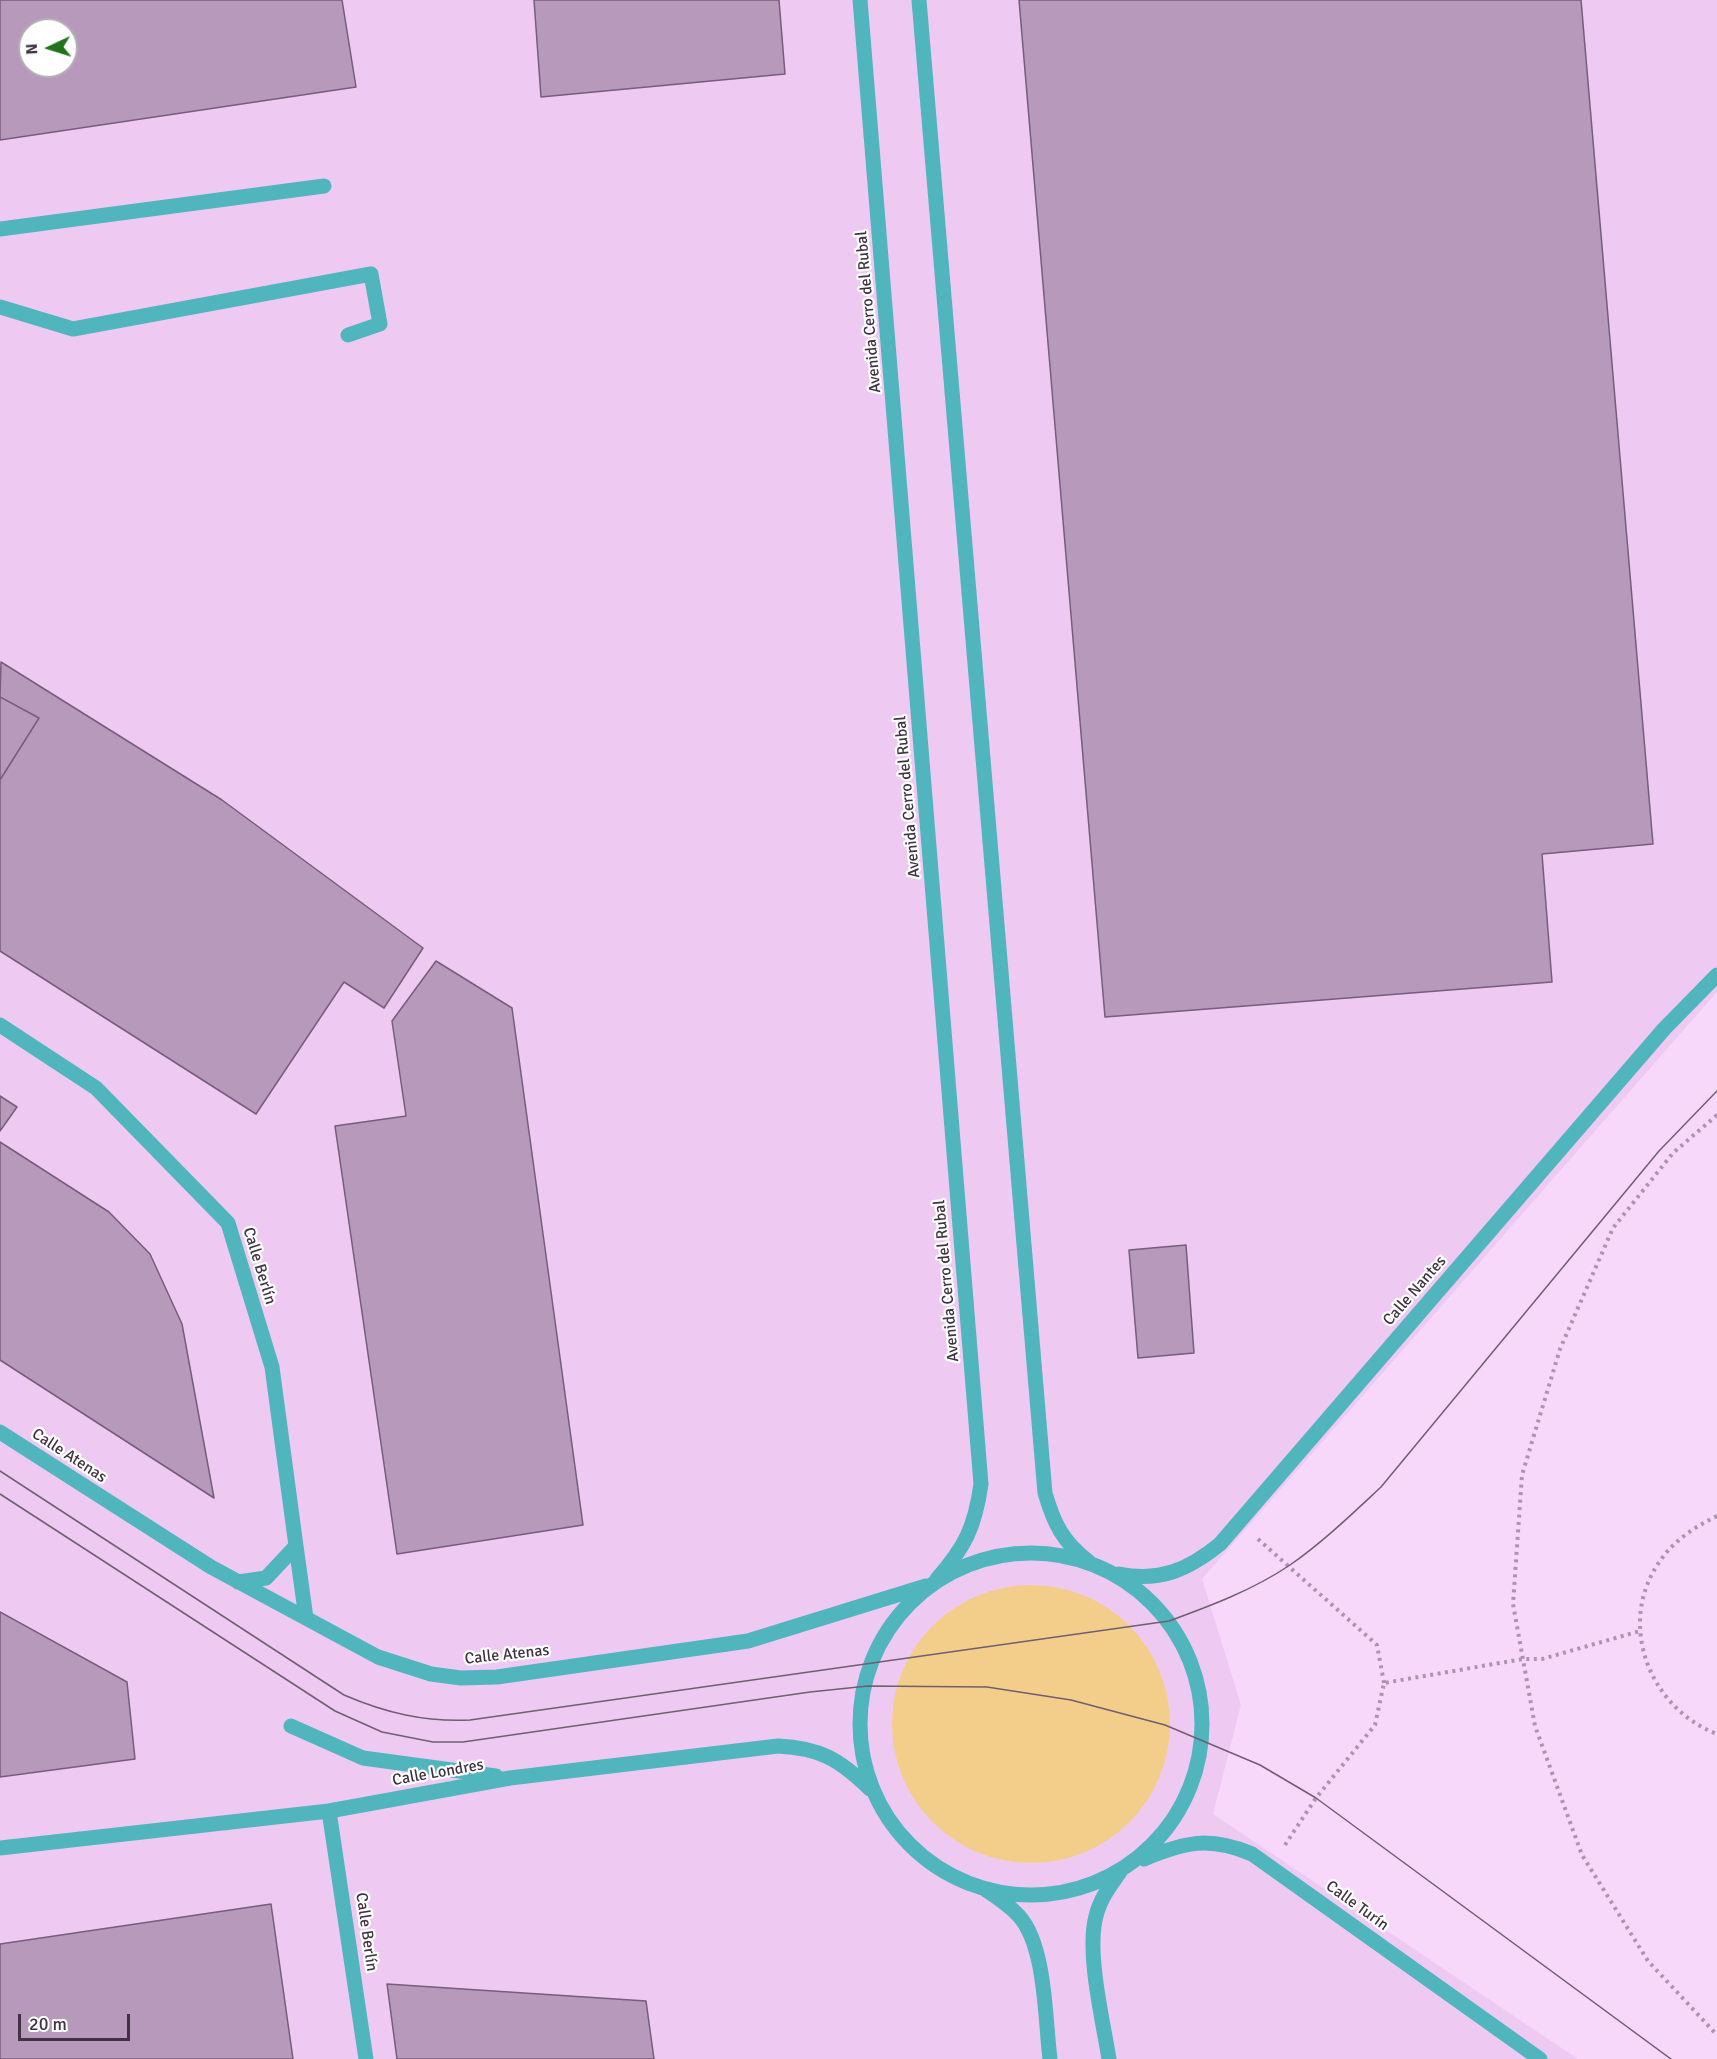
<!DOCTYPE html>
<html>
<head>
<meta charset="utf-8">
<style>
  body { margin:0 }
  #map { position:relative; width:1717px; height:2059px; overflow:hidden; background:#f7d8fb; font-family:Signika,sans-serif }
  canvas { display:block }
  .north { position:absolute; left:18px; top:18px; width:60px; height:60px; box-sizing:border-box; background:#fff; border:2px solid #b3adb3; border-radius:50%; rotate:266deg; font-size:16px; font-weight:700; line-height:24px; text-align:center; color:#403341 }
  .north::after { content:''; display:block; margin:auto; width:21px; height:27px; background:#20731c; clip-path:polygon(50% 0,100% 100%,50% 72%,0 100%) }
  .scale { position:absolute; left:18px; top:2014px; width:112px; height:27px; box-sizing:border-box; border:3px solid #403341; border-top:0; padding-left:8px; font-size:18px; line-height:21px; white-space:nowrap; color:#403341; -webkit-text-stroke:4px #fff; paint-order:stroke }
</style>
</head>
<body>
<div id="map">
<canvas width="1717" height="2059"></canvas>
<div class="north">N</div>
<div class="scale">20 m</div>
</div>
<script>
const c = document.querySelector('canvas').getContext('2d');
c.lineJoin = 'round';
function fill(path, color) { c.fillStyle = color; c.fill(path, 'evenodd'); }
function stroke(path, color, width, dash) { c.strokeStyle = color; c.lineWidth = width; c.lineCap = dash ? 'butt' : 'round'; c.setLineDash(dash || []); c.stroke(path); }
function label(font, color, halo, rows, align = 'center') {
  c.font = font + ' Signika,sans-serif'; c.lineWidth = 4.5; c.setLineDash([]); c.textBaseline = 'middle'; c.strokeStyle = halo; c.fillStyle = color; for (const [text, x, y, turn = 0] of rows) {
    c.save(); c.translate(x, y); c.rotate((+turn || 0) * Math.PI / 180); c.textAlign = isNaN(turn) ? turn : align; if (halo) c.strokeText(text, 0, 0); c.fillText(text, 0, 0); c.restore();
  }
}
const built = new Path2D(`
  M0 0H1717V992L1202 1579 1241 1705 1213 1814 1578 2059H0ZM30 30H66V66H30Z`);
const green = new Path2D(`
  M892 1724a139 139 0 1 1 278 0a139 139 0 1 1-278 0Z`);
const building = new Path2D(`
  M0 0H342L356 87 0 140ZM30 30H66V66H30Z
  M534 0H779L785 74 541 97Z
  M1019 0H1581L1653 844 1542 854 1552 982 1105 1017Z
  M1 662 222 800 423 948 384 1008 344 982 256 1114 0 951V780L39 718 0 697Z
  M0 697 39 718 0 780Z
  M436 961 512 1008 583 1525 397 1554 335 1126 406 1116 392 1021Z
  M0 1096 17 1107 0 1131Z
  M0 1142 109 1212 150 1254 182 1324 214 1498 0 1360Z
  M1186 1245 1194 1353 1138 1358 1129 1250Z
  M0 1612 127 1682 135 1759 0 1777Z
  M271 1904 293 2059H0V1944Z
  M387 1984 646 2001 654 2059H397Z`);
const path = new Path2D(`
  M1717 1115 1673 1153 1613 1228 1560 1349 1522 1475 1513 1604 1535 1726 1582 1855 1648 1961 1717 2035
  M1717 1516C1695 1527 1674 1540 1660 1561 1616 1623 1649 1708 1717 1734
  M1258 1539 1377 1645 1384 1683
  M1285 1845 1316 1798 1375 1725 1384 1683 1523 1659H1542L1640 1631`);
const minor = new Path2D(`
  M860 0 981 1484C975 1527 965 1547 937 1579
  M919 0 1045 1493C1054 1524 1063 1542 1089 1562
  M0 229 324 186
  M0 307 73 329 371 274 380 324 348 335
  M0 1025 96 1088 228 1223 272 1367 296 1546
  M0 1432 211 1567 378 1657 431 1674 461 1678 497 1677 748 1641 926 1586
  M860 1724a171 171 0 1 1 342 0a171 171 0 1 1-342 0Z
  M1119 1574C1160 1582 1188 1570 1220 1544L1664 1029 1717 975
  M238 1582 266 1578 296 1546 306 1618
  M291 1726 363 1758 496 1776
  M329 1811 366 2059
  M0 1848 329 1811 510 1778 778 1746C820 1748 839 1759 870 1789
  M1144 1859C1185 1842 1209 1836 1252 1854L1540 2059
  M986 1890C998 1898 1009 1905 1019 1916 1046 1946 1045 2020 1050 2059
  M1109 2059C1103 2021 1086 1952 1096 1916 1100 1899 1110 1886 1120 1872`);
const tram = new Path2D(`
  M0 1471 344 1695C386 1713 424 1722 470 1720L1169 1621C1210 1606 1253 1590 1290 1565 1323 1542 1352 1514 1381 1487L1659 1151 1717 1091
  M0 1494 335 1711 382 1732 433 1742H463L810 1692 868 1686 987 1687 1071 1700 1165 1725 1260 1765 1316 1798 1671 2059`);
const streetNames = [
  ["Avenida Cerro del Rubal",869,312,-95],
  ["Avenida Cerro del Rubal",908,797,-95],
  ["Calle Berlín",259,1266,73],
  ["Avenida Cerro del Rubal",947,1281,-95],
  ["Calle Nantes",1415,1291,-49],
  ["Calle Atenas",69,1456,33],
  ["Calle Atenas",507,1655,-6],
  ["Calle Londres",438,1773,-10],
  ["Calle Turín",1357,1906,36],
  ["Calle Berlín",366,1932,82]
];
fill(built, '#eecaf3');
fill(green, '#f2ce8a');
fill(building, '#b79abb');
stroke(building, '#775c7b', 1.5);
stroke(path, '#ac94ae', 4, [3, 4.5]);
stroke(minor, '#51b5bd', 15);
stroke(tram, '#705e72', 1.5);
label('16px', '#403341', '#fff', streetNames);
</script>
</body>
</html>
